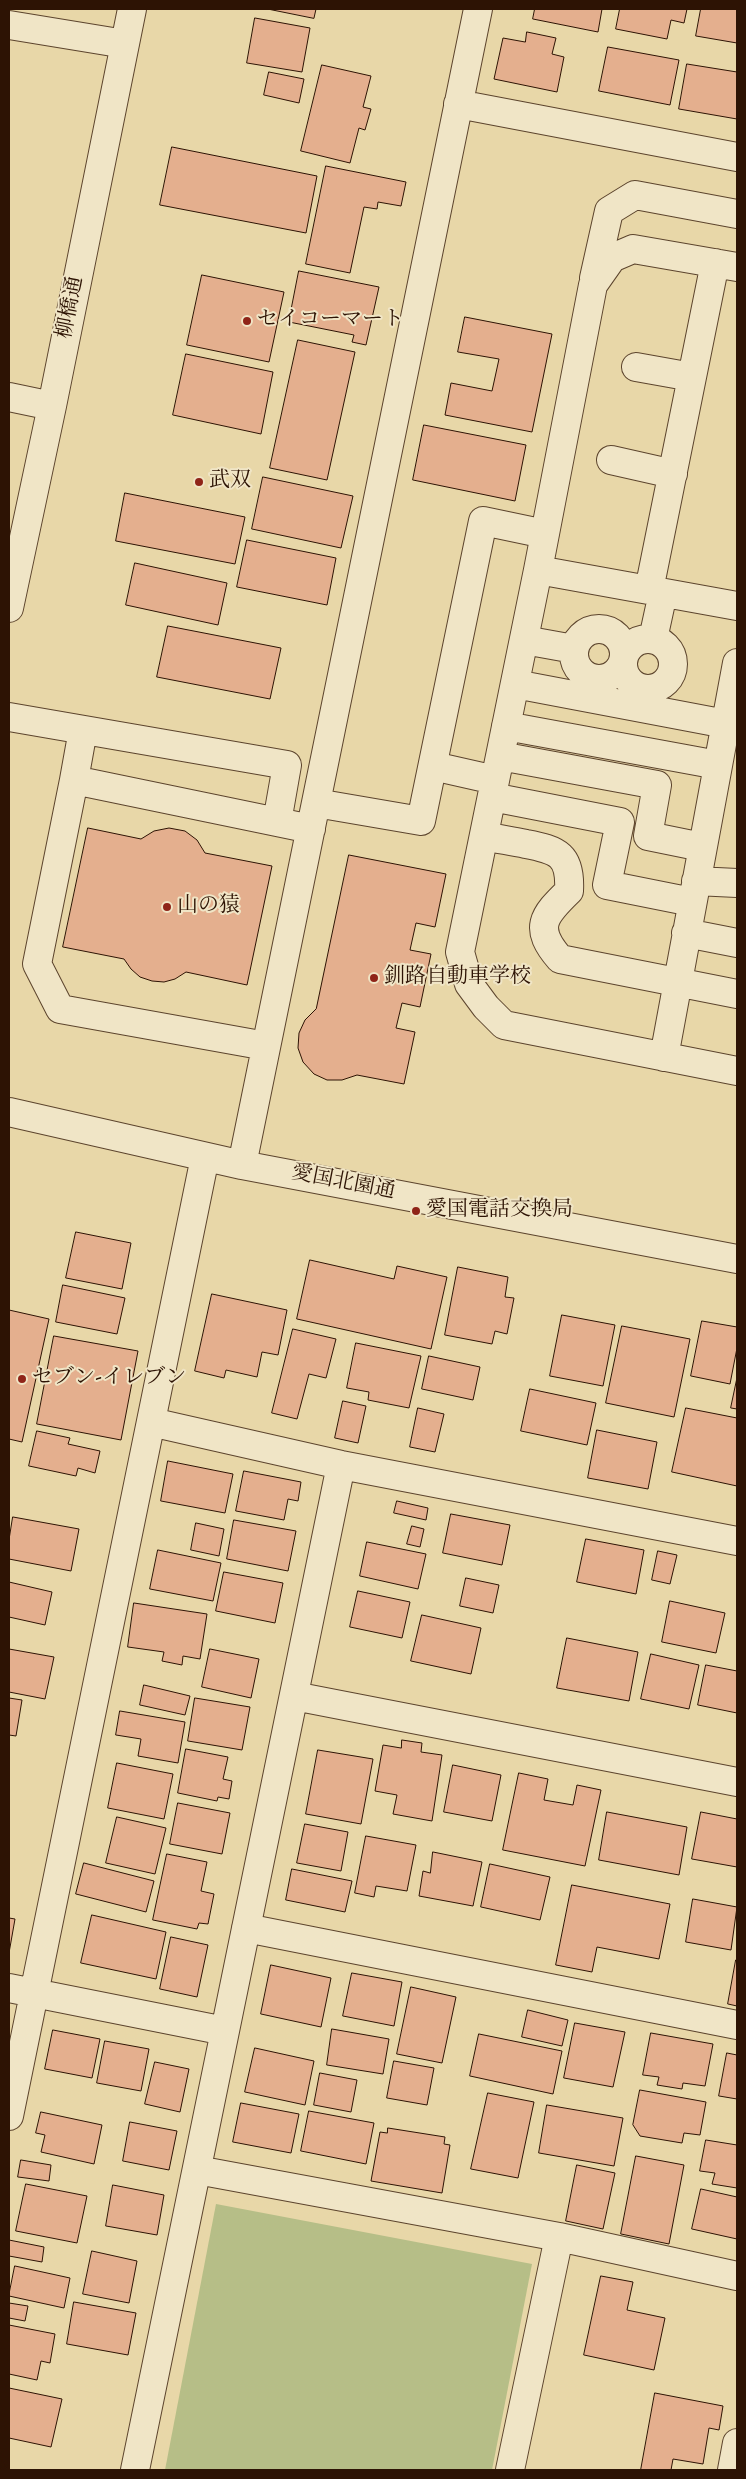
<!DOCTYPE html>
<html>
<head>
<meta charset="utf-8">
<style>
  body { margin:0 }
  #map { position:relative; width:746px; height:2479px; overflow:hidden; background:#e8d7a8; font-family:"Sorts Mill Goudy",serif }
  canvas { display:block }
  .frame { position:absolute; inset:0; border:10px solid #2d1304; pointer-events:none }
</style>
</head>
<body>
<div id="map">
<canvas width="746" height="2479"></canvas>
<div class="frame"></div>
</div>
<script>
const c = document.querySelector('canvas').getContext('2d');
c.lineJoin = 'round';
function fill(path, color) { c.fillStyle = color; c.fill(path, 'evenodd'); }
function stroke(path, color, width, dash) { c.strokeStyle = color; c.lineWidth = width; c.lineCap = dash ? 'butt' : 'round'; c.setLineDash(dash || []); c.stroke(path); }
function label(font, color, halo, rows, align = 'center') {
  c.font = font + ' "Sorts Mill Goudy","Noto Serif JP",serif'; c.lineWidth = 4; c.setLineDash([]); c.textBaseline = 'middle'; c.strokeStyle = halo; c.fillStyle = color; for (const [text, x, y, turn = 0] of rows) {
    c.save(); c.translate(x, y); c.rotate((+turn || 0) * Math.PI / 180); c.textAlign = isNaN(turn) ? turn : align; if (halo) c.strokeText(text, 0, 0); c.fillText(text, 0, 0); c.restore();
  }
}
const green = new Path2D(`
  M216 2204 532 2264 492 2470H165Z`);
const building = new Path2D(`
  M268 9H316L314 18Z
  M535 9H602L598 32 533 19Z
  M620 9H687L684 23 671 20 667 39 616 29Z
  M701 9H737V43L696 36Z
  M255 18 310 28 302 72 247 63Z
  M527 32 556 38 552 54 564 57 557 92 494 79 503 38 525 42Z
  M608 47 679 60 670 105 599 91Z
  M687 64 737 72V119L679 109Z
  M322 65 371 76 363 107 371 109 365 130 359 128 350 163 301 151Z
  M269 72 304 79 299 103 264 95Z
  M172 147 317 176 306 233 160 205Z
  M326 166 406 182 401 206 378 202 377 209 364 207 350 273 306 264Z
  M299 271 379 287 366 345 352 342 354 335 289 322Z
  M202 275 284 292 269 362 187 345Z
  M465 317 552 334 532 432 445 415 451 383 492 391 499 359 458 352Z
  M298 340 355 352 327 480 270 468Z
  M186 354 273 372 261 434 173 415Z
  M424 425 526 445 515 501 413 480Z
  M263 477 353 496 341 548 252 529Z
  M125 493 245 517 235 564 116 541Z
  M247 540 336 558 327 605 237 587Z
  M135 563 227 583 218 625 126 605Z
  M168 626 281 648 270 699 157 677Z
  M88 828 141 839 154 831 169 828 185 831 197 840 205 853 272 866 247 985 186 972 175 979 164 982 152 981 140 977 131 969 124 959 63 947Z
  M349 855 446 874 435 927 416 923 410 950 431 954 420 1007 402 1003 396 1028 415 1032 404 1084 357 1075 342 1080H327L314 1074 303 1062 298 1048 299 1033 305 1020 316 1009Z
  M76 1232 131 1243 122 1289 66 1278Z
  M310 1260 394 1279 397 1266 447 1277 431 1349 297 1319Z
  M458 1267 508 1277 505 1297 514 1298 507 1334 495 1331 492 1344 445 1335Z
  M63 1285 125 1298 117 1334 56 1322Z
  M212 1294 287 1310 278 1355 262 1352 257 1377 226 1370 224 1378 195 1371Z
  M9 1310 49 1319 22 1442 9 1439Z
  M562 1315 615 1325 603 1386 550 1376Z
  M702 1321 737 1327V1348L730 1384 691 1376Z
  M622 1326 690 1339 674 1417 606 1403Z
  M293 1329 336 1339 326 1378 309 1374 297 1419 272 1413Z
  M54 1336 138 1351 121 1440 37 1424Z
  M356 1343 421 1356 409 1408 368 1400 369 1392 347 1388Z
  M429 1356 480 1367 473 1400 422 1389Z
  M737 1378V1409L731 1408Z
  M530 1389 596 1403 587 1445 521 1431Z
  M343 1401 366 1406 358 1443 335 1438Z
  M418 1408 444 1414 435 1452 410 1447Z
  M686 1408 737 1418V1486L672 1472Z
  M597 1430 657 1442 648 1489 588 1478Z
  M37 1431 70 1438 68 1444 100 1451 95 1473 78 1468 76 1476 29 1466Z
  M168 1461 233 1474 225 1513 161 1501Z
  M244 1471 301 1482 298 1501 288 1499 284 1520 236 1511Z
  M397 1501 428 1508 426 1520 394 1513Z
  M451 1514 510 1525 502 1565 443 1553Z
  M13 1517 79 1529 71 1571 9 1559V1540Z
  M234 1520 296 1531 288 1571 227 1559Z
  M196 1523 224 1529 219 1556 191 1550Z
  M412 1526 424 1529 420 1547 407 1544Z
  M586 1539 644 1550 636 1594 577 1582Z
  M367 1542 426 1554 418 1589 360 1576Z
  M158 1550 221 1563 213 1601 150 1589Z
  M658 1551 677 1555 670 1584 652 1580Z
  M224 1572 283 1583 275 1623 216 1611Z
  M466 1578 499 1585 493 1613 460 1606Z
  M9 1582 52 1592 45 1625 9 1617Z
  M358 1591 410 1602 402 1638 350 1627Z
  M670 1601 725 1613 716 1653 662 1642Z
  M134 1603 207 1614 200 1659 183 1656 182 1665 162 1661 164 1652 128 1647Z
  M422 1615 481 1628 471 1674 411 1661Z
  M567 1638 638 1652 629 1701 557 1688Z
  M9 1649 54 1657 45 1699 9 1692Z
  M210 1649 259 1659 251 1698 202 1687Z
  M651 1654 699 1665 689 1709 641 1699Z
  M706 1665 737 1671V1713L698 1705Z
  M144 1685 190 1696 185 1715 140 1705Z
  M9 1698 22 1700 16 1736 9 1735Z
  M195 1698 250 1707 242 1750 188 1741Z
  M120 1711 185 1722 178 1763 138 1756 141 1739 116 1735Z
  M402 1740 422 1743 421 1752 442 1755 432 1821 393 1814 397 1795 375 1791 383 1745 401 1748Z
  M186 1749 228 1757 223 1779 232 1781 229 1799 218 1797 217 1801 178 1793Z
  M318 1750 373 1759 361 1824 306 1814Z
  M117 1763 173 1774 164 1819 108 1808Z
  M453 1765 501 1775 492 1821 444 1812Z
  M519 1773 548 1779 544 1800 573 1805 577 1785 601 1790 585 1866 503 1850Z
  M178 1803 230 1813 222 1854 170 1844Z
  M607 1812 687 1827 679 1875 599 1860Z
  M701 1812 737 1819V1867L692 1859Z
  M117 1817 166 1828 155 1874 106 1863Z
  M305 1824 348 1832 341 1871 297 1863Z
  M366 1836 416 1845 407 1891 376 1886 374 1897 355 1893Z
  M433 1852 482 1862 473 1906 419 1896 423 1871 430 1873Z
  M167 1854 207 1862 201 1891 214 1894 208 1924 199 1923 197 1929 153 1920Z
  M84 1863 154 1881 146 1912 76 1894Z
  M490 1864 550 1877 540 1920 481 1907Z
  M292 1869 352 1881 345 1912 286 1900Z
  M572 1885 670 1904 659 1959 597 1947 592 1972 556 1965Z
  M693 1899 737 1907 731 1950 686 1942Z
  M92 1915 166 1932 156 1979 81 1963Z
  M9 1918 15 1919 9 1953Z
  M171 1937 208 1945 197 1997 160 1989Z
  M736 1960H737V2006L728 2004Z
  M271 1965 331 1978 321 2027 261 2014Z
  M352 1973 402 1982 394 2026 343 2016Z
  M411 1987 456 1997 442 2063 397 2054Z
  M528 2010 568 2020 562 2046 522 2037Z
  M575 2023 625 2032 613 2087 564 2078Z
  M332 2029 389 2039 383 2074 327 2065Z
  M53 2030 100 2039 92 2078 45 2069Z
  M651 2033 713 2044 705 2086 683 2083 682 2089 657 2085 659 2077 643 2075Z
  M479 2034 562 2051 553 2094 470 2076Z
  M105 2041 149 2049 141 2091 97 2083Z
  M255 2048 314 2061 305 2105 245 2092Z
  M727 2053 737 2055V2099L719 2096Z
  M394 2061 434 2068 427 2105 387 2098Z
  M155 2062 189 2069 180 2112 145 2104Z
  M320 2073 357 2080 351 2112 314 2105Z
  M640 2090 706 2102 700 2135 684 2133 682 2143 640 2136 633 2125Z
  M488 2093 534 2102 518 2178 471 2169Z
  M241 2103 299 2114 291 2153 233 2142Z
  M547 2105 623 2118 614 2166 539 2153Z
  M309 2111 374 2123 366 2164 301 2151Z
  M41 2112 102 2125 94 2164 41 2152 45 2135 36 2133Z
  M130 2122 177 2131 169 2170 123 2161Z
  M388 2128 445 2137 444 2144 450 2145 442 2193 371 2181 380 2132 387 2133Z
  M706 2140 737 2145V2188L712 2184 715 2173 700 2171Z
  M636 2156 684 2165 669 2244 621 2234Z
  M21 2160 51 2165 49 2181 18 2177Z
  M577 2165 615 2173 603 2229 566 2221Z
  M26 2184 87 2196 77 2243 16 2231Z
  M113 2185 164 2195 157 2235 106 2226Z
  M701 2189 737 2197V2239L692 2229Z
  M9 2240 44 2247 42 2262 9 2256Z
  M92 2251 137 2261 129 2303 83 2294Z
  M15 2266 70 2278 64 2308 9 2296Z
  M601 2276 633 2282 627 2310 665 2318 654 2370 584 2355Z
  M74 2302 136 2313 128 2355 67 2344Z
  M9 2303 28 2306 25 2321 9 2318Z
  M9 2325 55 2334 50 2363 41 2361 37 2380 9 2374Z
  M9 2388 62 2399 51 2447 9 2438Z
  M655 2393 723 2406 719 2430 709 2428 703 2464 673 2459 671 2470H641Z`);
const minor = new Path2D(`
  M9 25 125 44
  M458 104 737 157
  M737 267 633 249 612 258 593 285 538 570 460 952 469 984 486 1007 504 1025 737 1071
  M594 278 609 211 635 195 737 214
  M636 367 692 377
  M9 397 52 406
  M611 460 673 474
  M538 570 737 606
  M649 590 715 263
  M9 608 52 406 132 9
  M574 654a25 25 0 1 1 50 0a25 25 0 1 1-50 0Z
  M653 639 663 593
  M623 664a25 25 0 1 1 50 0a25 25 0 1 1-50 0Z
  M524 640 574 649
  M515 684 726 724
  M9 717 287 765 277 822
  M506 726 718 765
  M500 756 657 785 648 836 702 847
  M433 766 495 780
  M74 780 83 730
  M492 797 620 822 607 885 692 902
  M316 803 421 821 483 521 545 534
  M484 836C498 839 512 841 526 844 558 850 571 855 569 891 543 916 533 928 560 959L737 994
  M696 881 737 883
  M686 933 737 943
  M266 1046 60 1009 37 964 74 780 311 829
  M664 1057 737 663
  M9 1112 242 1165 737 1259
  M242 1165 478 9
  M151 1422 341 1465 737 1541
  M294 1696 737 1782
  M246 1928 737 2025
  M9 1988 225 2031
  M9 2116 205 1157
  M197 2170 559 2237 737 2276
  M135 2470 341 1465
  M510 2470 559 2237
  M732 2470 737 2443`);
const markers = [
  [247,321,5,"#8f2418"],
  [199,482,5,"#8f2418"],
  [167,907,5,"#8f2418"],
  [374,978,5,"#8f2418"],
  [416,1211,5,"#8f2418"],
  [22,1379,5,"#8f2418"]
];
const streetNames = [
  ["柳橋通",72,308,-79],
  ["愛国北園通",343,1184,11]
];
const poiNames = [
  ["セイコーマート",257,321],
  ["武双",209,482],
  ["山の猿",177,907],
  ["釧路自動車学校",384,978],
  ["愛国電話交換局",426,1211],
  ["セブン-イレブン",32,1379]
];
fill(green, '#b6be87');
fill(building, '#e4af8e');
stroke(building, '#2d1304', 1);
stroke(minor, '#5c442d', 30);
stroke(minor, '#f0e5c6', 28);
for (const [x, y, r, color] of markers) { const dot = new Path2D(); dot.arc(x, y, r, 0, 2 * Math.PI); c.fillStyle = color; c.fill(dot); stroke(dot, '#f0e5c6', 2); }
label('21px', '#2d1304', '#f0e5c6', streetNames);
label('21px', '#2d1304', '#f0e5c6', poiNames, 'left');
</script>
</body>
</html>
